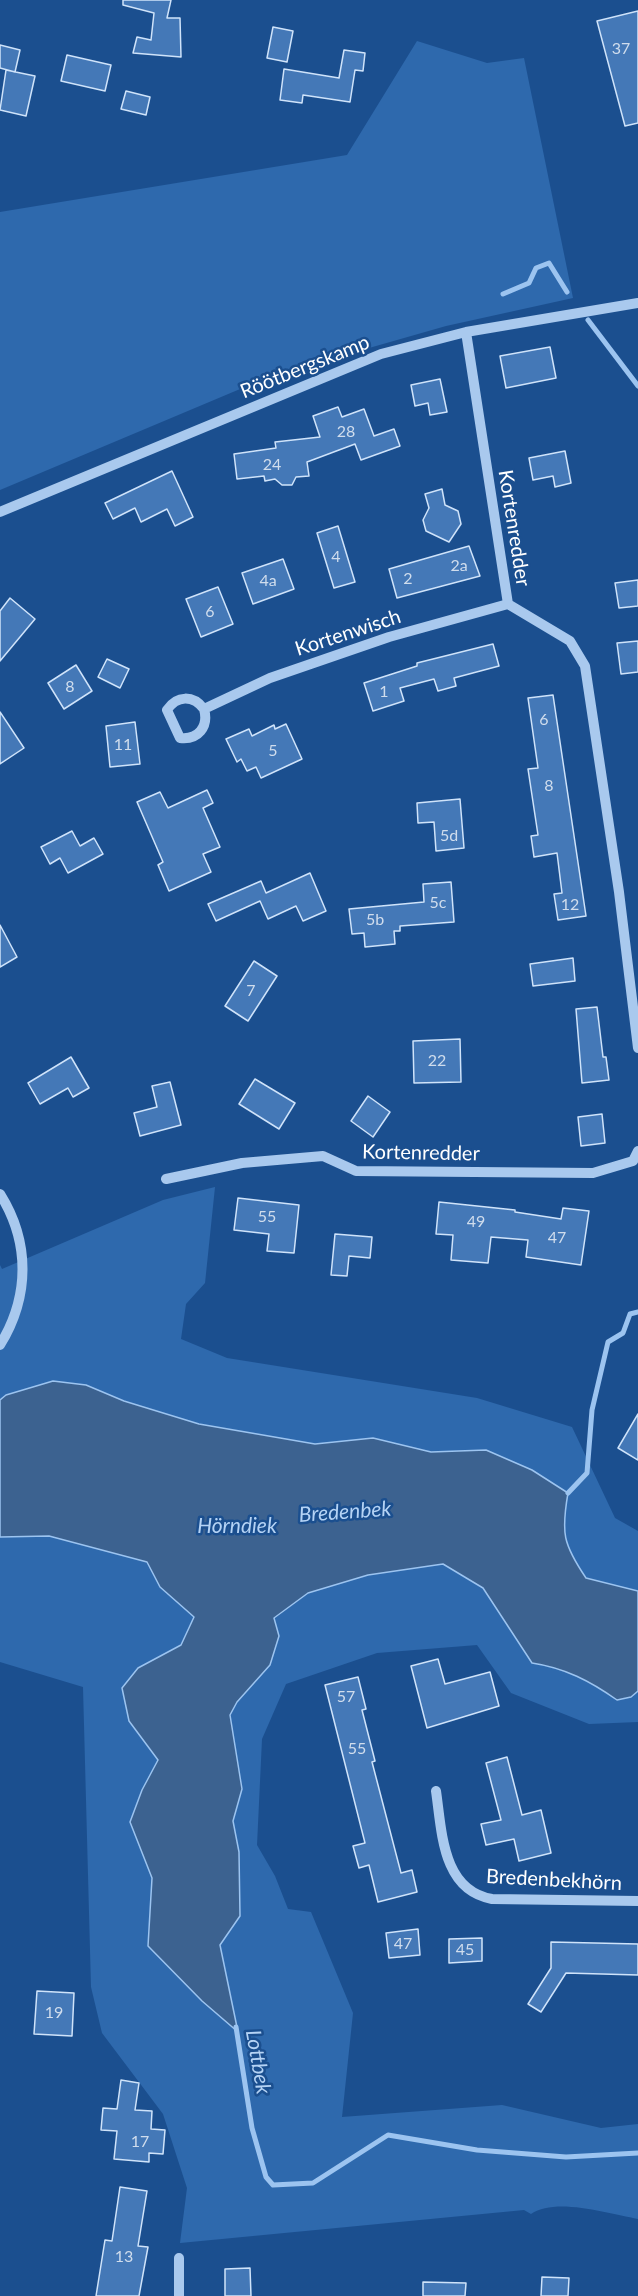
<!DOCTYPE html>
<html>
<head>
<meta charset="utf-8">
<style>
  body { margin:0 }
  canvas { display:block; background:#1b4f8f }
</style>
</head>
<body>
<canvas width="638" height="2296"></canvas>
<script>
const c = document.querySelector('canvas').getContext('2d');
c.lineJoin = 'round';
function fill(path, color) { c.fillStyle = color; c.fill(path, 'evenodd'); }
function stroke(path, color, width, dash) { c.strokeStyle = color; c.lineWidth = width; c.lineCap = dash ? 'butt' : 'round'; c.setLineDash(dash || []); c.stroke(path); }
function label(font, color, halo, rows, align = 'center') {
  c.font = font + ' Lato,sans-serif'; c.lineWidth = 5; c.setLineDash([]); c.textBaseline = 'middle'; c.strokeStyle = halo; c.fillStyle = color; for (const [text, x, y, turn = 0] of rows) {
    c.save(); c.translate(x, y); c.rotate((+turn || 0) * Math.PI / 180); c.textAlign = isNaN(turn) ? turn : align; if (halo) c.strokeText(text, 0, 0); c.fillText(text, 0, 0); c.restore();
  }
}
const green = new Path2D(`
  M417 41 487 63 524 58 573 298 446 326 271 376 0 490V212L347 155Z
  M215 1187 205 1283 186 1304 181 1339 227 1358 477 1398 572 1427 615 1518 638 1531V1591L586 1578C563 1543 561 1534 568 1493L486 1450 431 1452 373 1438 315 1444 199 1424 124 1401 86 1385 53 1381 6 1395 0 1400V1265L2 1269 163 1200Z
  M49 1536 148 1562 160 1587 194 1617 181 1645 138 1668 129 1721 158 1760 142 1790 130 1822 152 1878 148 1946 238 2032 220 1945 240 1916 239 1852 233 1821 242 1789 230 1715 274 1619 308 1593 368 1575 443 1564 483 1588 532 1663C565 1668 590 1681 617 1700L631 1697 638 1691V1722L589 1724 511 1693 477 1645 377 1653 286 1684 262 1739 257 1845 275 1876 288 1909 311 1912 353 2013 342 2117 502 2105 601 2128 638 2124V2219C609 2214 556 2197 531 2214L524 2210 180 2243 187 2188 163 2114 102 2033 91 1987 83 1687 0 1662V1537Z`);
const water = new Path2D(`
  M53 1381 86 1385 124 1401 199 1424 315 1444 373 1438 431 1452 486 1450 532 1470 568 1493C561 1533 563 1544 586 1578L638 1591V1691L631 1697 617 1700C590 1681 565 1668 532 1663L483 1588 443 1564 368 1575 308 1593 274 1618 279 1636 270 1665 237 1702 230 1715 242 1789 233 1821 239 1852 240 1916 220 1945 238 2032 202 2001 148 1946 152 1878 130 1822 142 1790 158 1760 129 1721 122 1688 138 1668 181 1645 194 1617 160 1587 147 1562 49 1536 0 1537V1400L6 1395Z`);
const stream = new Path2D(`
  M503 294 529 283 536 268 549 263 567 292
  M588 320 638 386
  M568 1493 587 1473 592 1410 608 1342 623 1333 630 1314 638 1312
  M236 2027 252 2128 266 2177 273 2185 313 2183 388 2135 477 2150 566 2157 638 2153`);
const building = new Path2D(`
  M123 0H171L167 18H180L181 57 133 53 137 37 151 40 154 13 123 5Z
  M638 11V123L625 126 597 21Z
  M273 27 293 31 287 62 267 58Z
  M0 45 20 50 15 72 0 68Z
  M344 50 365 53 363 71 355 70 350 102 303 95 302 103 280 100 284 69 339 78Z
  M67 55 111 65 105 91 61 81Z
  M6 70 35 76 26 116 0 110Z
  M126 91 150 97 146 115 121 109Z
  M550 347 556 378 506 388 500 356Z
  M440 379 447 412 430 415 428 403 415 406 411 385Z
  M338 407 342 417 364 409 374 436 394 429 400 446 361 460 355 444 307 462 309 476 296 477 292 485H282L275 479 265 481 264 476 237 479 234 454 276 448 275 442 320 437 313 416Z
  M565 451 571 483 555 487 553 476 533 480 529 458Z
  M172 471 193 517 175 526 167 509 141 522 135 508 113 519 105 503Z
  M442 489 445 505 458 511 461 524 449 542 426 531 423 520 429 508 425 494Z
  M338 526 355 582 334 588 317 533Z
  M469 546 480 576 397 598 389 569Z
  M283 559 294 589 253 604 242 573Z
  M638 580V606L619 608 615 583Z
  M218 587 233 624 201 637 186 599Z
  M10 598 35 619 0 661V611Z
  M638 641V672L621 674 617 643Z
  M493 644 499 666 454 678 456 686 438 691 434 679 400 688 404 701 373 711 364 683 417 666V663Z
  M107 659 129 669 120 688 98 677Z
  M76 665 92 691 64 709 48 683Z
  M553 695 586 916 558 920 554 894 562 893 557 853 534 857 531 836 538 835 528 769 538 768 528 698Z
  M0 712 24 748 0 764Z
  M135 722 140 764 110 767 106 726Z
  M286 724 302 759 261 778 256 767 247 771 241 759 237 762 226 739 249 729 252 736 274 725 275 729Z
  M207 790 213 803 203 808 220 847 203 854 211 872 169 891 158 865 163 862 137 802 160 792 168 808Z
  M460 799 464 848 436 851 434 822 418 823 417 803Z
  M72 831 80 846 94 838 103 854 68 873 60 858 50 864 41 847Z
  M310 873 326 911 303 921 296 906 268 919 260 901 216 921 208 904 261 881 266 893Z
  M451 882 454 922 400 926V931H394L395 944 365 947 364 933 352 934 349 909 424 902 423 884Z
  M0 925 17 957 0 967Z
  M573 958 575 981 533 986 530 964Z
  M254 961 277 976 248 1021 225 1006Z
  M597 1007 603 1057H606L609 1080 582 1083 576 1009Z
  M460 1039 461 1082 414 1083 413 1041Z
  M71 1057 89 1088 73 1097 68 1088 40 1104 28 1083Z
  M255 1079 295 1103 279 1129 239 1104Z
  M170 1082 181 1125 140 1136 134 1113 157 1107 152 1086Z
  M368 1096 390 1112 373 1137 351 1121Z
  M602 1114 605 1143 581 1146 578 1117Z
  M238 1198 299 1205 294 1253 267 1251 269 1234 234 1230Z
  M439 1202 515 1210V1212L561 1219 563 1208 589 1211 581 1265 526 1257 528 1240 491 1237 488 1263 451 1260 453 1235 436 1234Z
  M335 1234 372 1237 370 1258 349 1256 347 1276 331 1275Z
  M638 1414V1460L618 1448Z
  M438 1659 445 1684 490 1672 499 1706 427 1728 411 1666Z
  M358 1677 366 1709 362 1710 375 1761 372 1762 401 1873 412 1870 417 1892 378 1902 369 1865 359 1868 353 1846 365 1843 325 1685Z
  M507 1757 522 1815 541 1810 551 1853 519 1861 514 1839 486 1845 481 1824 501 1820 486 1763Z
  M418 1929 420 1955 389 1958 386 1933Z
  M482 1938V1961L449 1963V1939Z
  M551 1942 638 1944V1975L566 1973 541 2012 528 2004 551 1968Z
  M37 1991 74 1993 72 2036 34 2034Z
  M121 2080 139 2083 135 2110 152 2111 151 2129 165 2130 163 2154 149 2153V2162L114 2159 117 2131 101 2130 103 2108 117 2109Z
  M120 2187 147 2191 138 2246 148 2247 139 2296H96L105 2240 112 2241Z
  M250 2268 251 2296H225V2269Z
  M542 2277 569 2278 568 2296H541Z
  M423 2282 466 2283 465 2296H423Z`);
const minor = new Path2D(`
  M466 332 508 604 570 641 585 666 619 892 638 1048
  M0 512 381 354 466 332 638 303
  M204 709C209 727 198 740 180 738L167 710C177 695 193 695 204 709L270 678 389 637 508 604
  M166 1179 242 1163 323 1156 356 1171 593 1173 633 1161 638 1151
  M0 1194C30 1242 30 1296 0 1345
  M436 1791C442 1832 442 1890 492 1899L638 1901
  M179 2296V2258`);
const numberNames = [
  ["37",621,49],
  ["28",346,432],
  ["24",272,465],
  ["4",336,557],
  ["2a",459,566],
  ["2",408,579],
  ["4a",268,581],
  ["6",210,612],
  ["8",70,687],
  ["1",384,692],
  ["6",544,720],
  ["11",123,745],
  ["5",273,751],
  ["8",549,786],
  ["5d",449,836],
  ["5c",438,903],
  ["12",570,905],
  ["5b",375,920],
  ["7",251,991],
  ["22",437,1061],
  ["55",267,1217],
  ["49",476,1222],
  ["47",557,1238],
  ["57",346,1697],
  ["55",357,1749],
  ["47",403,1944],
  ["45",465,1950],
  ["19",54,2013],
  ["17",140,2142],
  ["13",124,2257]
];
const streetNames = [
  ["Röötbergskamp",305,367,-22],
  ["Kortenredder",514,528,81],
  ["Kortenwisch",348,633,-18],
  ["Kortenredder",421,1153,1],
  ["Bredenbekhörn",554,1880,3]
];
const waterNames = [
  ["Bredenbek",345,1512,-4],
  ["Hörndiek",237,1526],
  ["Lottbek",258,2062,80]
];
fill(green, '#2e69ad');
fill(water, '#3c6290');
stroke(water, '#9cc4f0', 1.5);
stroke(stream, '#9cc4f0', 5);
fill(building, '#4478b7');
stroke(building, '#cfe3fa', 1.5);
stroke(minor, '#a9c9ee', 10);
label('16px', '#d0dded', null, numberNames);
label('20px', '#fff', '#1b4f8f', streetNames);
label('italic 21px', '#b5d3f5', '#1b4f8f', waterNames);
</script>
</body>
</html>
